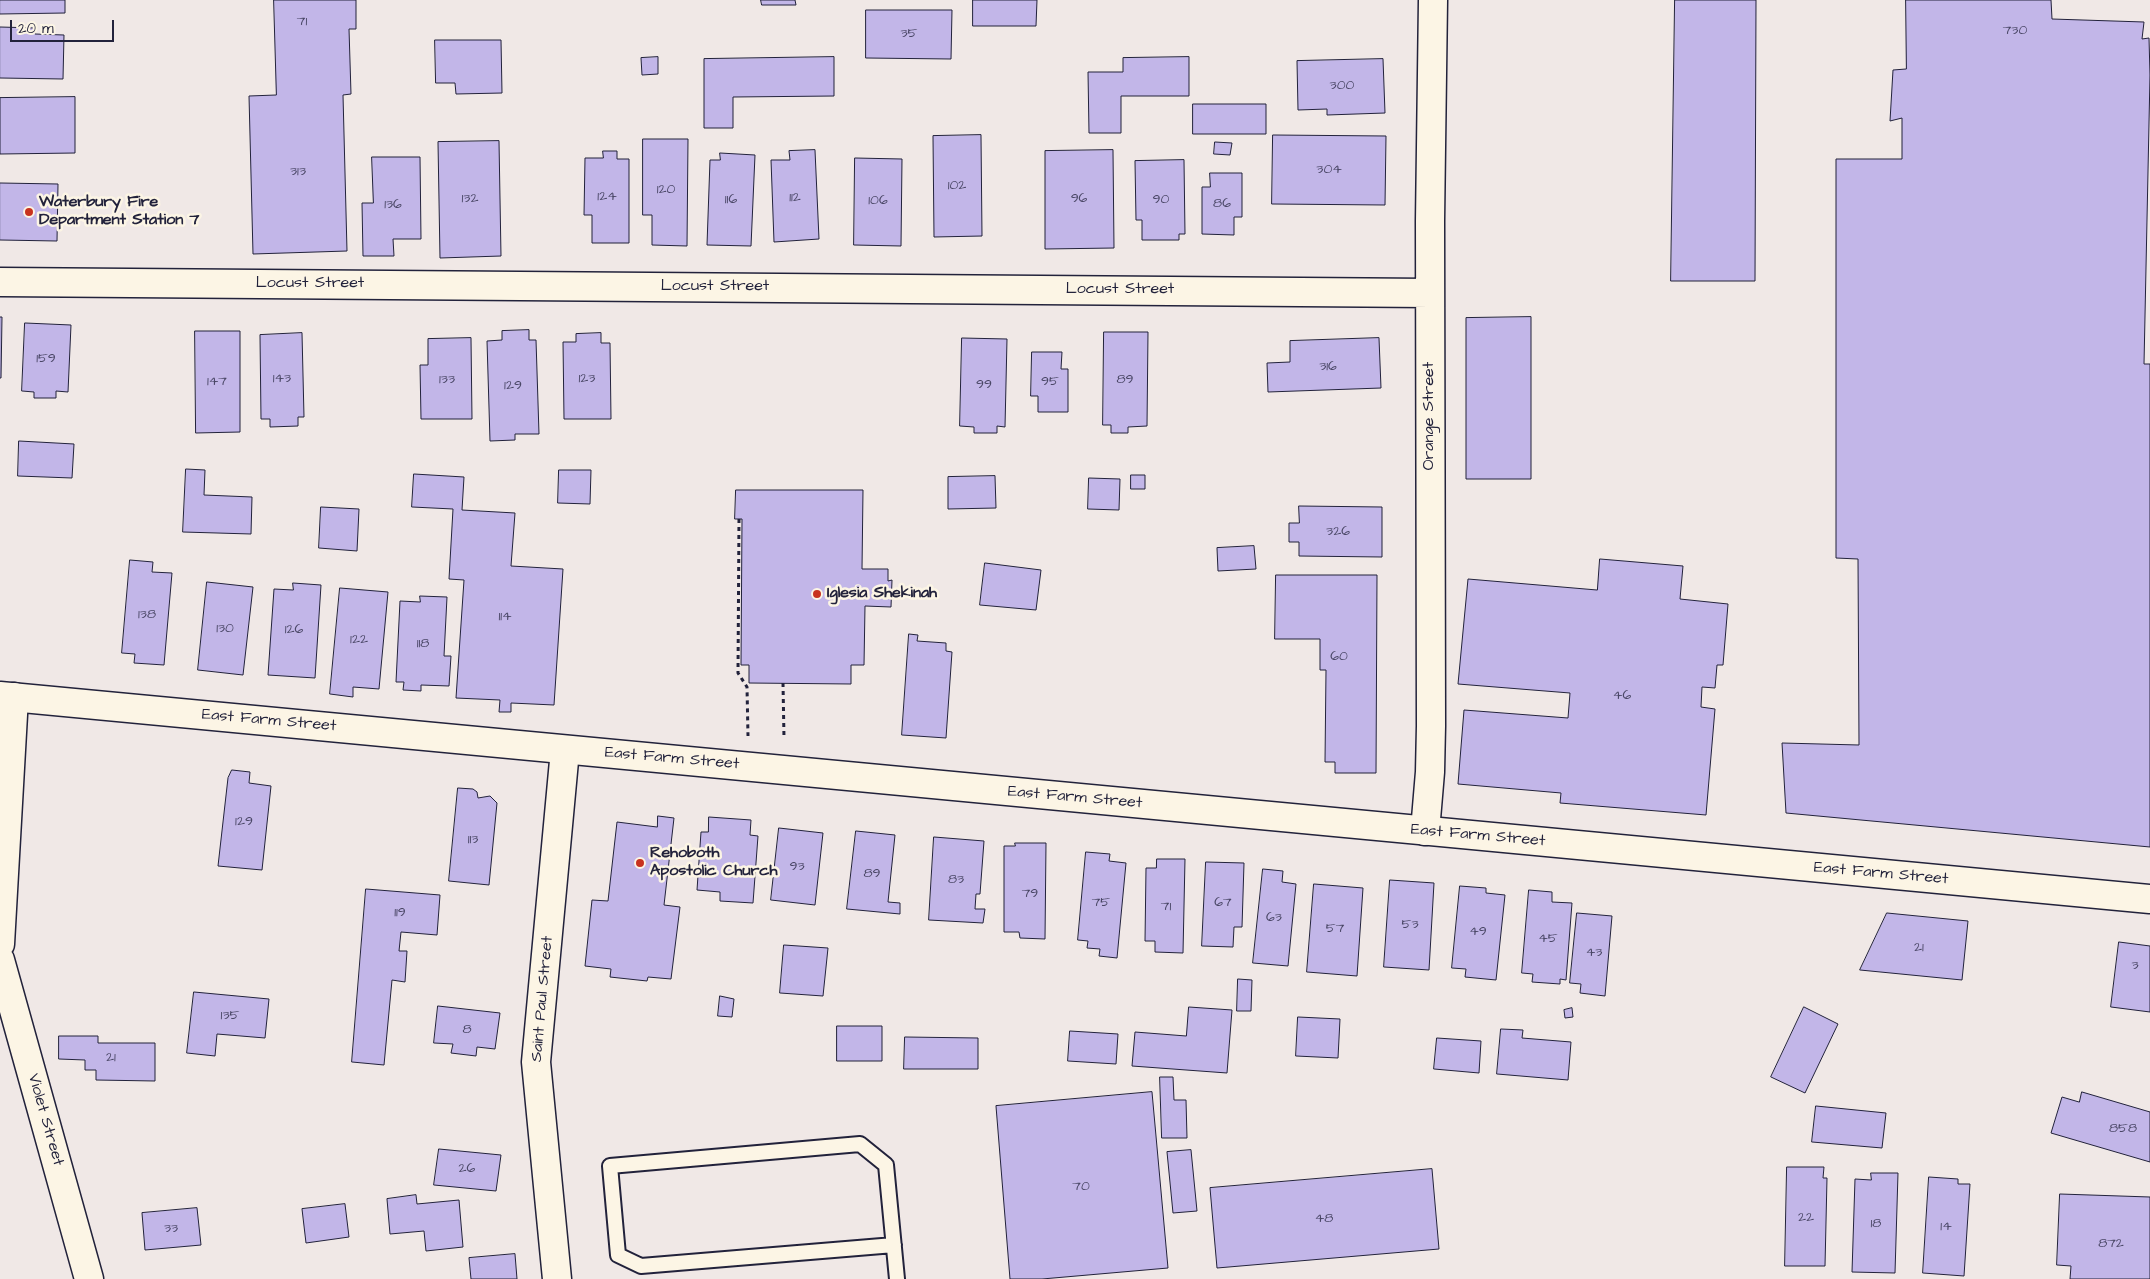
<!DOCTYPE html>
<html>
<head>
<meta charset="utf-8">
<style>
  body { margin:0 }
  #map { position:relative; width:2150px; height:1279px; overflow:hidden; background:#f0e8e6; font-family:"Architects Daughter",sans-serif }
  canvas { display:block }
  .scale { position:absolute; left:10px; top:20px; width:104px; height:22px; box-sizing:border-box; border:2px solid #22223b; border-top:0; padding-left:6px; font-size:15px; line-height:18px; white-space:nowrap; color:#22223b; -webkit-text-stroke:4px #fcf5e5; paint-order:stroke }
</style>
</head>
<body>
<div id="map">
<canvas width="2150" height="1279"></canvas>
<div class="scale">20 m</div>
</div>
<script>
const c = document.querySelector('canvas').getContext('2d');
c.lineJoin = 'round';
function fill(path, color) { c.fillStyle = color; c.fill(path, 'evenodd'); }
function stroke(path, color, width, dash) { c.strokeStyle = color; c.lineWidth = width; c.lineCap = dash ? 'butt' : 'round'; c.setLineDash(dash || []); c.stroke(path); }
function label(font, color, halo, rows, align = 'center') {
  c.font = font + ' "Architects Daughter",sans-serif'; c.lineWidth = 5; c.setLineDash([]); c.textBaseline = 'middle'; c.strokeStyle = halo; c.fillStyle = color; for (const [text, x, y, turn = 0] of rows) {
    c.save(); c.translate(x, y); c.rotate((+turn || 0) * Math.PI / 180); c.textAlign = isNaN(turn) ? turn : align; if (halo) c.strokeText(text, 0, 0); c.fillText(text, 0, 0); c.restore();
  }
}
const building = new Path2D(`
  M0 0H65V13L0 14Z
  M274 0H356V29H349L351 94 343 95 347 251 253 254 249 96 276 95Z
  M761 0H795L796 5H762Z
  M973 0H1037L1036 26H973Z
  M1675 0H1756L1755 281H1671Z
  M1906 0H2051L2052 19 2144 22 2142 39 2149 38 2150 75 2144 364H2150V847L1786 813 1782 743 1859 745 1858 559 1836 558V159H1902V118L1890 121 1893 70 1906 69Z
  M866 10H952L951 59 866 58Z
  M0 27 35 28V34L64 35 63 79 0 78Z
  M435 40H501L502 93 456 94 455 83H436Z
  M658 57V74L642 75 641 58Z
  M834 57V96L733 97V128H704V59Z
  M1189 57V96H1121V133H1089L1088 72H1123V58Z
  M1383 59 1385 113 1327 115V109L1298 110 1297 61Z
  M75 97V153L0 154V98Z
  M1193 104H1266V134H1193Z
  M981 135 982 236 934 237 933 136Z
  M1273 135 1386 136 1385 205 1272 204Z
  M643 139H688L687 246 652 245V215H643Z
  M499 141 501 256 440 258 438 142Z
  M1215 142 1232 143 1230 155 1214 154Z
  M815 150 819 239 774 242 771 160H790L789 151Z
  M1113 150 1114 248 1045 249V151Z
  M603 151H617V159H629V243H592V215H584L585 158H603Z
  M720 153 755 155 751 246 707 245 710 160H720Z
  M372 157H420L421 239H393L394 256H363L362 203H373Z
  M855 158 902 159 901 246 854 245Z
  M1184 160 1185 234H1179V240H1142V220H1136L1135 161Z
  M1210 173H1242V217H1234V235L1202 234V187H1210Z
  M0 183 58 184 57 241 0 240Z
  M0 317H2L1 378H0Z
  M1531 317V479H1466V318Z
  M25 323 71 325 68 392 56 391V398H34V392L22 391Z
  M529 330V340H536L539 434H515V440L490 441 487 341 502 340V331Z
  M195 331H240V432L196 433Z
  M1104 332H1148L1147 426 1128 427V433H1111V425H1103Z
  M302 333 304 417H298V426L270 427V419H261L260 335Z
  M601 333V343H610L611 419H564L563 342H576V334Z
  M471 338 472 419H421L420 365H428V339Z
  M962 338 1007 339 1005 427 997 426V433H974V427L960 426Z
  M1379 338 1381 388 1268 392 1267 363 1290 362V341Z
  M1032 352H1062L1061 369H1068V412H1038V396H1031Z
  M19 441 74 444 72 478 18 476Z
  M186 469 205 470 204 495 252 497 251 534 183 532Z
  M559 470H591L590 504 558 503Z
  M414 474 464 477 462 510 515 513 511 566 563 569 554 705 511 703V712H499L500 700 456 698 464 580 449 579 453 509 412 507Z
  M1131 475H1145V489H1131Z
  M995 476 996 508 948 509V477Z
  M1089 478 1120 479 1119 510 1088 509Z
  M736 490H863L862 569H888V581L892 580 891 607 865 606 864 665H851V684L749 683V665H741L742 519H735Z
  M1299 506 1382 507V557L1299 556V542H1289V523H1299Z
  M321 507 359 509 357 551 319 548Z
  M1254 546 1256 569 1218 571 1217 548Z
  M1600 559 1683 566 1680 599 1728 604 1723 665H1717L1715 688 1702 687 1701 707 1715 709 1706 815 1560 803 1561 793 1458 784 1464 710 1568 718 1570 693 1458 684 1468 579 1597 590Z
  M130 560 153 562 152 572 172 573 164 665 134 663 135 654 122 653Z
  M985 563 1041 570 1036 610 980 605Z
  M1276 575H1377L1376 773H1335V762H1325L1326 670H1320V639H1275Z
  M207 582 253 587 243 675 198 670Z
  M293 583 321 585 315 678 268 675 274 589 293 590Z
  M340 588 388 592 379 689 353 687V697L330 694Z
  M420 596 447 597 444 656H451L449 686 421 685V691L403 690 404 682H396L400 601 420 602Z
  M909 634 918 635 917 641 946 643V651L952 652 946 738 902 735Z
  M232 770 250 772 249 783 271 786 262 870 218 866 228 778Z
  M458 788 473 789 477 792 478 798 490 796 497 803 489 885 449 881Z
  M658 816 674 818 664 905 680 907 671 979 648 977 647 981 610 977 611 969 585 966 592 900 608 901 617 822 657 827Z
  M709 817 751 820 750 835 758 836 753 903 720 901V892L697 890 701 832H708Z
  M779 828 823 833 815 905 771 900Z
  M856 831 895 835 888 902 900 903V914L847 909Z
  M934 837 984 841 980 894H976L975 909H985L983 923 929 920Z
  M1015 843H1046L1045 939 1020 938 1019 932H1004V846H1015Z
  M1086 852 1110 854 1109 861 1126 863 1117 958 1099 956 1100 949 1087 948 1088 941 1078 940Z
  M1157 859H1185L1183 953 1155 952V941H1145L1146 868H1156Z
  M1206 862 1244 863 1242 927H1234L1233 947 1202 946Z
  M1263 869 1283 871 1282 882 1296 884 1288 966 1253 963Z
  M1390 880 1434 883 1429 970 1384 967Z
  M1314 884 1363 888 1357 976 1307 972Z
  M1460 886 1486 888V893L1505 895 1496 980 1465 977 1466 969 1452 968Z
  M366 889 440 895 437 935 401 932 399 951H407L405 982 392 980 384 1065 352 1062Z
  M1529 890 1552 892V902L1572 903 1566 980 1560 979V984L1532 982 1533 974 1522 973Z
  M1577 913 1612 916 1605 996 1580 993 1581 984 1570 983Z
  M1887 913 1968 921 1962 980 1860 970Z
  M2119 942 2150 946V1012L2111 1007Z
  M784 945 828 948 823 996 780 993Z
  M1238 979 1252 980 1251 1011H1237Z
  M194 992 269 999 265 1038 217 1034 215 1056 187 1053Z
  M720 996 734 999 732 1017 718 1016Z
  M438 1006 500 1013 495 1049 477 1047 476 1056 451 1053 453 1044 434 1043Z
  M1189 1007 1232 1010 1227 1073 1132 1066 1135 1032 1186 1036Z
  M1804 1007 1838 1024 1805 1093 1771 1077Z
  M1572 1008 1573 1017 1565 1018 1564 1010Z
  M1298 1017 1340 1019 1338 1058 1296 1056Z
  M837 1026H882V1061H837Z
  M1501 1029 1523 1030 1522 1038 1571 1042 1568 1080 1497 1074Z
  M1070 1031 1118 1034 1116 1064 1068 1061Z
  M59 1036H98V1043H155V1081L96 1080V1070H85V1060L59 1059Z
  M905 1037 978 1038V1069H904Z
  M1437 1038 1481 1041 1479 1073 1434 1069Z
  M1160 1077H1173L1174 1100H1186L1187 1138H1162Z
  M1152 1092 1168 1268 1042 1279H1010L996 1106Z
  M2082 1092 2150 1112V1162L2051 1133 2062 1097 2079 1102Z
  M1816 1106 1886 1113 1882 1148 1812 1142Z
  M439 1149 501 1155 496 1191 434 1185Z
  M1191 1150 1197 1211 1173 1213 1167 1152Z
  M1787 1167H1824L1823 1178H1827L1825 1266H1785Z
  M1432 1169 1439 1249 1217 1268 1210 1188Z
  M1871 1173H1898L1895 1273 1852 1272 1855 1179 1871 1180Z
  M1929 1177 1958 1179V1184H1970L1964 1276 1923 1273Z
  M2060 1194 2150 1197V1279H2070L2071 1266 2057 1265Z
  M416 1195 417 1204 459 1200 463 1247 426 1251 424 1231 390 1234 387 1199Z
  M345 1204 349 1237 306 1243 302 1209Z
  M197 1208 201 1245 145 1250 142 1213Z
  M515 1254 517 1279H471L469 1258Z`);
const path = new Path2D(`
  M739 519 738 673 747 687 748 736
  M783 683 784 738`);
const lane = new Path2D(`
  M894 1245 641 1266 618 1255 610 1166 860 1144 886 1165 897 1279`);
const street = new Path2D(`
  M0 282 1430 293
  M1425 831 1430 772 1431 726 1430 221 1433 0
  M0 944 14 697
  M0 960 89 1279
  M557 1279 536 1062 565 750`);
const secondary = new Path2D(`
  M0 696 2150 899`);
const markers = [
  [29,212,5,"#c8321e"],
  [817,594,5,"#c8321e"],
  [640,863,5,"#c8321e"]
];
const numberNames = [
  ["71",302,22],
  ["730",2015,31],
  ["35",909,34],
  ["300",1342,86],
  ["304",1329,170],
  ["313",298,172],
  ["102",957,186],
  ["120",666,190],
  ["124",607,197],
  ["112",795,198],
  ["132",470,199],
  ["96",1079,199],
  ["116",731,200],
  ["90",1161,200],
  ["106",878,201],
  ["86",1222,204],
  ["136",393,205],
  ["159",46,359],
  ["316",1328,367],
  ["143",282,379],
  ["123",587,379],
  ["133",447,380],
  ["89",1125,380],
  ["147",217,382],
  ["95",1050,382],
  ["99",984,385],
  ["129",513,386],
  ["326",1338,532],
  ["138",147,615],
  ["114",505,617],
  ["130",225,629],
  ["126",294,630],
  ["122",359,640],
  ["118",423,644],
  ["60",1339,657],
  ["46",1622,696],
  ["129",244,822],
  ["113",473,840],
  ["93",797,867],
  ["89",872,874],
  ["83",956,880],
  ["79",1030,894],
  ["75",1101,903],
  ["67",1223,903],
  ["71",1166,907],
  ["119",400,913],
  ["63",1274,918],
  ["53",1410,925],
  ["57",1335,929],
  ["49",1478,932],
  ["45",1548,939],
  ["21",1919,948],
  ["43",1594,953],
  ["3",2135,966],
  ["135",230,1016],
  ["8",467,1030],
  ["21",111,1058],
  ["858",2123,1129],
  ["26",467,1169],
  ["70",1081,1187],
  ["22",1806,1218],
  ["48",1324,1219],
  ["18",1876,1224],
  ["14",1946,1227],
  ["33",171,1229],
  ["872",2111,1244]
];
const poiNames = [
  ["Waterbury Fire",39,203],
  ["Department Station 7",39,221],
  ["Iglesia Shekinah",827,594],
  ["Rehoboth",650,854],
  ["Apostolic Church",650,872]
];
const streetNames = [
  ["Locust Street",310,284],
  ["Locust Street",715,287],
  ["Locust Street",1120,290],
  ["Orange Street",1430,416,-90],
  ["East Farm Street",269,721,5],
  ["East Farm Street",672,759,5],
  ["East Farm Street",1075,798,5],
  ["East Farm Street",1478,836,5],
  ["East Farm Street",1881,874,5],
  ["Saint Paul Street",543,999,-85],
  ["Violet Street",45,1120,74]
];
fill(building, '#c2b6e8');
stroke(building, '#22223b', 1);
stroke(lane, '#22223b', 18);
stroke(street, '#22223b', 31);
stroke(secondary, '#22223b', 31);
stroke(path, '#22223b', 3, [4, 4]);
stroke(lane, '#fcf5e5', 14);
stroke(street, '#fcf5e5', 28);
stroke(secondary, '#fcf5e5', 28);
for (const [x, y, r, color] of markers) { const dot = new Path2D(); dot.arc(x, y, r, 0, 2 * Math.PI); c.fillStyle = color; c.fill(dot); stroke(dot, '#fcf5e5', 2); }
label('14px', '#4a4766', null, numberNames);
label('bold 16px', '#22223b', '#fcf5e5', poiNames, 'left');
label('16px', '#22223b', '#fcf5e5', streetNames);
</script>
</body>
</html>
